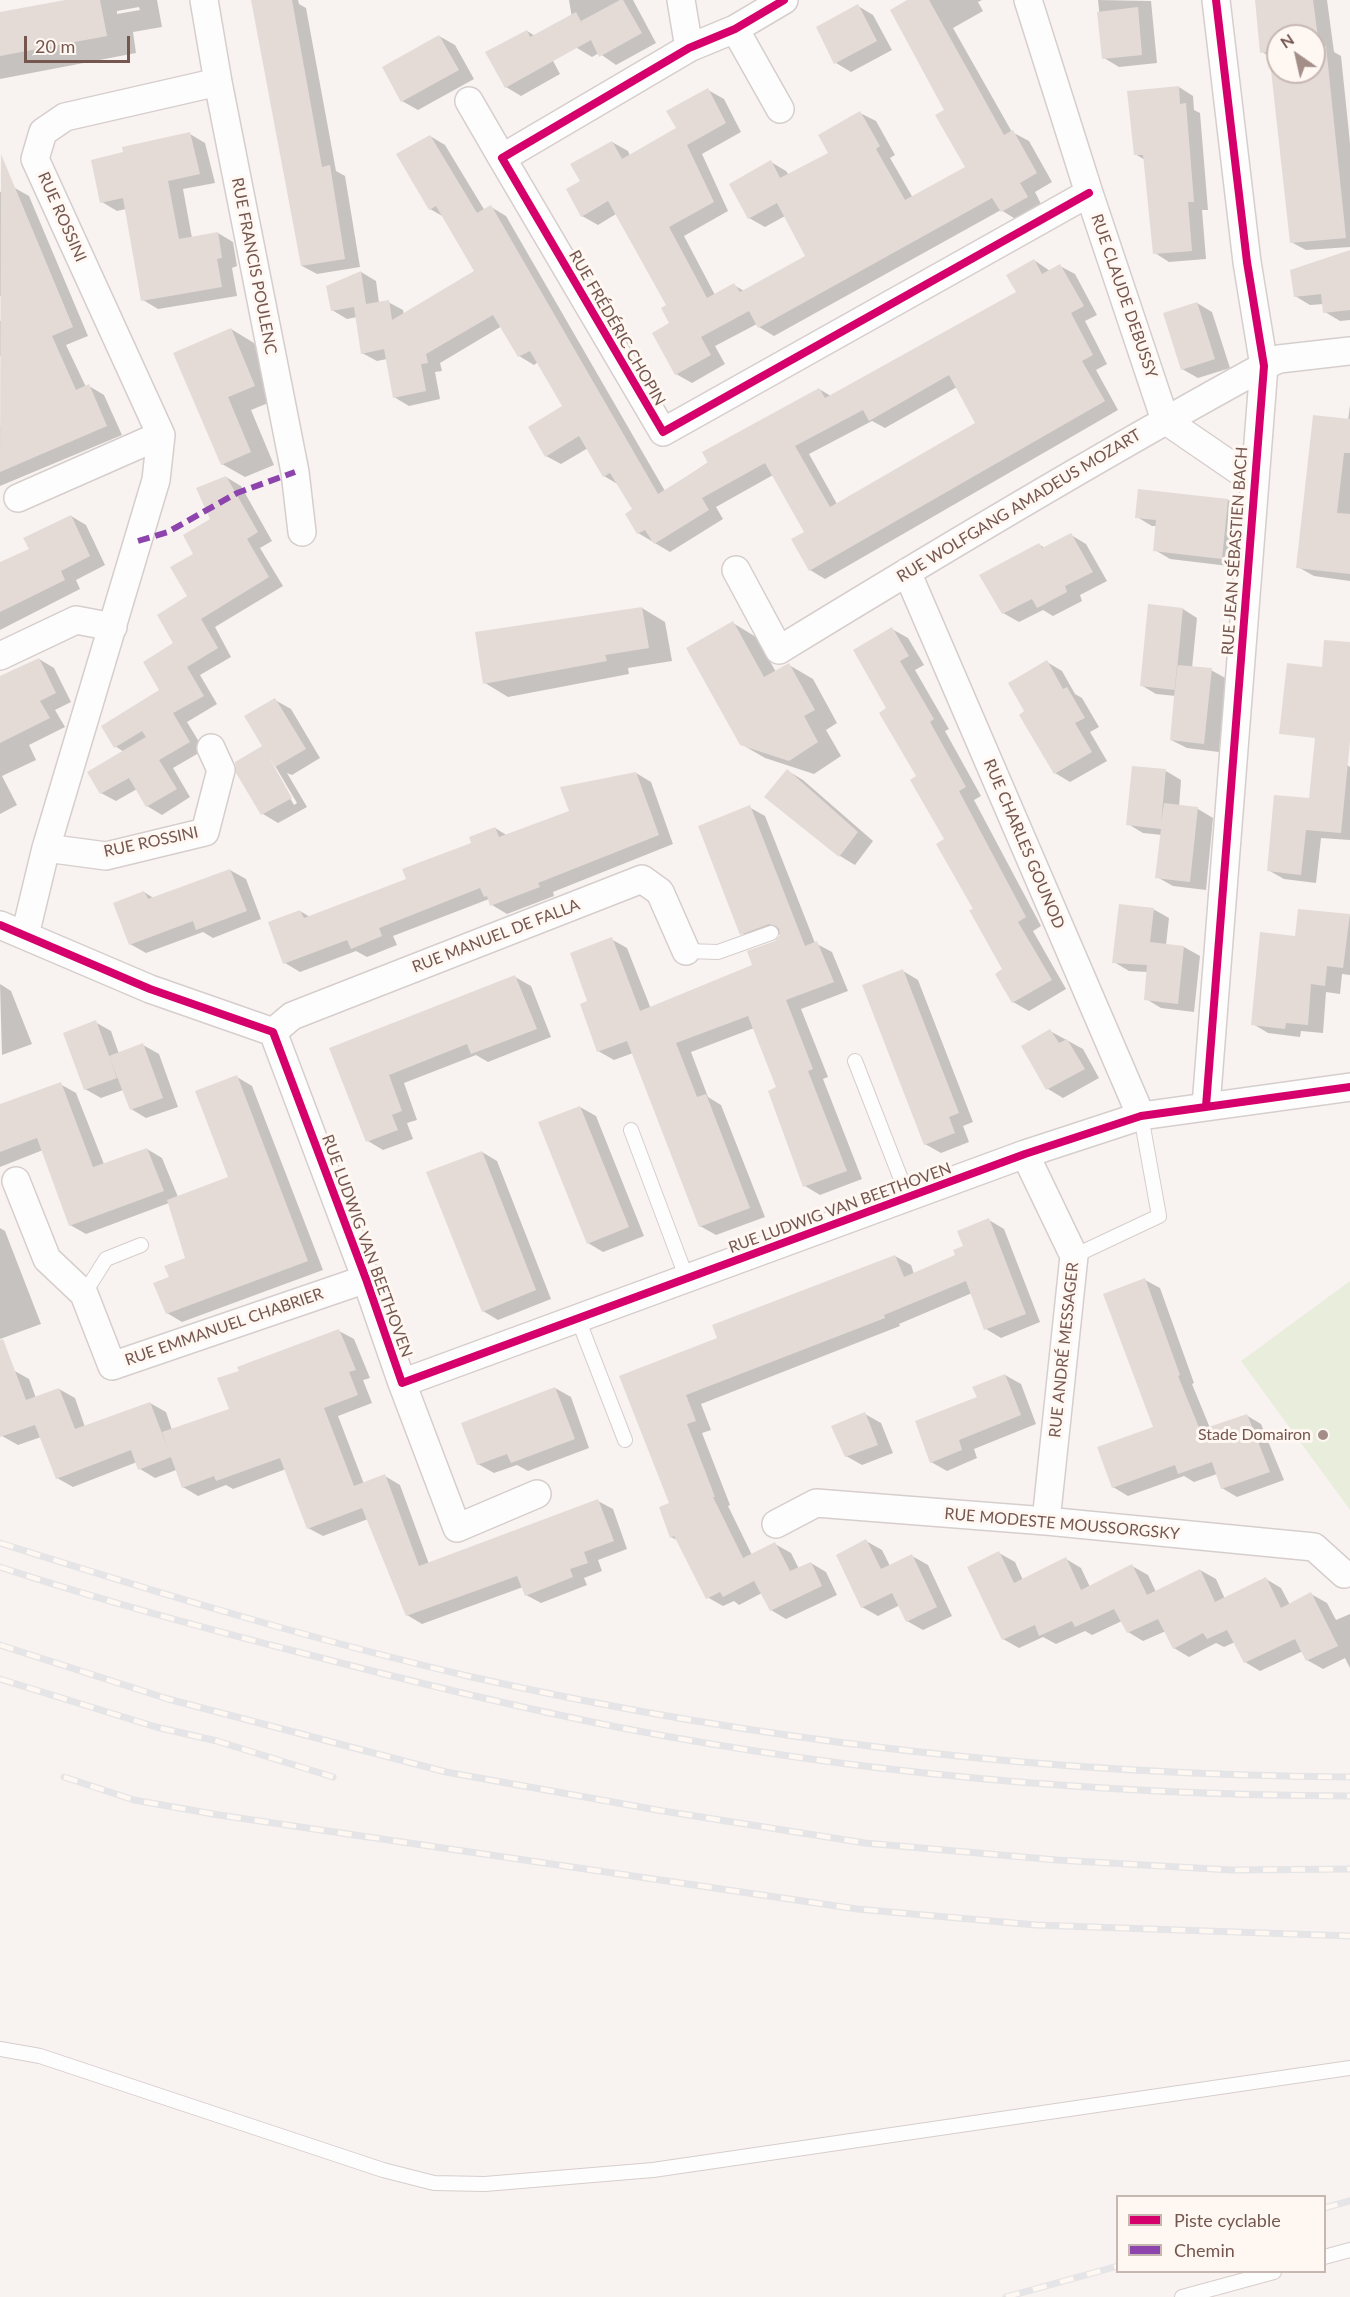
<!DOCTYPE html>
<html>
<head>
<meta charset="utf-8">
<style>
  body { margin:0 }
  #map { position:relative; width:1350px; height:2297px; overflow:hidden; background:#f8f3f0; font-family:Lato,sans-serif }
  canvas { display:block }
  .legend { position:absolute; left:1116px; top:2195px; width:210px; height:78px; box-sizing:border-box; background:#fef7f2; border:2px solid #c7b7b1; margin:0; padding:8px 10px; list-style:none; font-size:18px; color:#755750 }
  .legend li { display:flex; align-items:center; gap:12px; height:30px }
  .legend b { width:30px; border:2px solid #c7b7b1 }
  .north { position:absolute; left:1266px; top:24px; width:60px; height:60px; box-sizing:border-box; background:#fef7f2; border:2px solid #c7b7b1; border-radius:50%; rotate:326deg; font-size:16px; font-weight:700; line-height:24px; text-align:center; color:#755750 }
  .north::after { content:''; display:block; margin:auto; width:21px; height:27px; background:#a38e88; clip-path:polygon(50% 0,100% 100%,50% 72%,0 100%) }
  .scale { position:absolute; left:24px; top:36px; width:106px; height:27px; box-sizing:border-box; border:3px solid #755750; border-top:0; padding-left:8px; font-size:18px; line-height:21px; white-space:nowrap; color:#755750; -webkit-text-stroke:4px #fef7f2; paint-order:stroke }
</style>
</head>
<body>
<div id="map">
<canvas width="1350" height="2297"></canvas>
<ul class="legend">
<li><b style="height:8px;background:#d6006c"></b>Piste cyclable</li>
<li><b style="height:8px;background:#8e44ad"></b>Chemin</li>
</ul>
<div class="north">N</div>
<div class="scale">20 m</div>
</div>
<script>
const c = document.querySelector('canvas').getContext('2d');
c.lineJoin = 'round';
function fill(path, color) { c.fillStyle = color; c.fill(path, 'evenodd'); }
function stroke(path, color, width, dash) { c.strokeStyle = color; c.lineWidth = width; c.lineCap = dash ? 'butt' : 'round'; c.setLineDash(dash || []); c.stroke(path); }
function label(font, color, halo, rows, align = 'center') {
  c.font = font + ' Lato,sans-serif'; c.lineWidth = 6; c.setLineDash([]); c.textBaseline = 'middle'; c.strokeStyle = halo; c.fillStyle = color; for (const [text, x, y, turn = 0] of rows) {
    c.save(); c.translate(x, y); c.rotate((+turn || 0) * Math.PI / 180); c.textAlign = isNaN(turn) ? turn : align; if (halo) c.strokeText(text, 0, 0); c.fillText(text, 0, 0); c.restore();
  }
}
const green = new Path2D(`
  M1350 1281V1510L1241 1361Z`);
const shadow = new Path2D(`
  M73 0H157L162 27 133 32 136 53 0 79V14ZM139 7 140 10 117 14V11Z
  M252 0H298L299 4 306 8 336 171 345 176 360 267 317 274 302 266Z
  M569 0H633L656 43 616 65 599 53 592 57 577 48Z
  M910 0H982L978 2 983 11 953 28 1012 132 1029 141 1052 182 1035 192 1042 206 1017 220 1001 210 774 336 759 327 757 324 715 346 725 364 692 383 676 374 668 306 616 214 598 225 582 216 597 173 612 142 628 151 630 156 678 129 708 90 724 99 741 132 702 154 728 211 684 236 715 295 734 285 744 291 807 256 785 216 765 227 749 218 771 162 786 171 789 175 830 153 860 113 876 121 895 155 890 158 913 198 967 168Z
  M1098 0 1151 1 1157 63 1119 67 1104 58Z
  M1256 0H1327L1334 52 1341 56 1350 143V247L1306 250 1291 242 1271 57 1262 52ZM1278 36H1314V72H1278Z
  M858 6 873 15 892 50 851 72 836 63Z
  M527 31 542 40 560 74 521 96 506 87Z
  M439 36 455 45 474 79 418 110 402 101Z
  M1179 87 1193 96 1194 110 1200 113 1208 210H1202L1206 259 1169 262 1155 253 1145 160 1135 154Z
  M190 134 205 143 215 183 183 189 192 238 218 233 233 242 237 266 232 268 237 296 158 309 143 300 126 209 117 211 102 202Z
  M430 136 445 145 485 211 491 207 506 216 665 491 819 389 831 396 1018 293 1034 260 1050 271 1060 266 1075 274 1097 315 1085 321 1107 364 1096 370 1118 410 825 579 810 570 806 533 773 475 716 507 723 519 670 552 638 533 634 510 619 485 604 476 588 448 561 464 546 456 564 407 538 362 534 365 519 356 502 326 440 363 442 371 435 372 440 399 409 406 394 397 387 359 377 361 362 353 357 317 347 319 332 310 361 272 376 281 379 303 388 302 403 310 404 315 476 272 444 217 430 209ZM957 387 977 424 837 504 809 454 872 421 885 428Z
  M13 187 29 196 88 336 66 345 86 387 89 386 104 395 122 435 0 486V426L43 405 9 361 0 356V321L9 316 0 295V192Z
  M1350 252V320L1340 321 1325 312 1324 304 1310 305 1295 296Z
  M1197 303 1212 312 1230 368 1198 378 1182 369Z
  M231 329 254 343 278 399 251 410 274 465 245 477 222 464Z
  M1350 405V581L1314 576 1298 567 1348 421Z
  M226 477 241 486 272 541 260 548 283 586 215 627 231 657 200 675 217 704 187 722 204 750 173 768 190 797 162 815 147 806 137 789 116 801 101 793 124 752 115 746 161 691 189 597 195 554 212 520Z
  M1139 490 1228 500 1243 509 1237 567 1170 559 1155 550 1157 526H1152L1137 517Z
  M71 516 86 525 105 565 76 580 80 589 0 630V564L31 550Z
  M1071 535 1086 544 1107 581 1080 595 1082 601 1053 616 1043 610 1019 622 1003 613 1038 544 1045 548Z
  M642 608 665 622 672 661 628 668 629 674 508 697 485 683Z
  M1183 609 1197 618 1192 668 1211 670 1227 679 1219 752 1187 748 1171 740 1176 696 1156 694 1141 685Z
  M733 623 756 637 776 672 789 665 813 679 837 723 826 730 841 756 814 774 765 758 741 744Z
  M892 629 908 638 924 665 915 670 949 729 945 731 981 796 974 800 1041 926 1033 931 1066 989 1029 1011 1013 1002 1004 969 975 909 888 709Z
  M39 659 54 668 71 702 55 710 65 727 29 745 36 760 2 776 17 805 0 814V678Z
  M1047 662 1062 671 1075 694 1082 698 1099 727 1090 732 1107 761 1070 782 1055 773 1026 712Z
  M275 700 291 709 320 758 292 775 287 773 307 807 278 823 263 814 264 746ZM268 759H271L297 803 294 805Z
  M1347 765 1350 767V840L1321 838 1316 883 1284 879 1268 870 1310 800Z
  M788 771 803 780 873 841 855 865 840 856Z
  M1166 771 1181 780 1179 807 1198 809 1213 818 1206 890 1173 886 1157 877 1162 835 1143 833 1128 824Z
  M636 773 651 782 673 844 553 892 554 896 507 914 492 905 489 899 393 936 397 945 367 957 356 951 300 972 285 963 270 923 300 911 310 917 408 880 473 843 495 828 508 836 571 812Z
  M749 807 765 816 815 943 832 952 848 991 801 1009 828 1077 823 1079 862 1179 820 1195 805 1186 778 1088 754 1028 691 1052 708 1097 721 1105 765 1217 716 1235 700 1226 633 1053 614 1060 598 1051 589 1002 611 939 627 948 651 1009 754 966 783 933 757 942 741 933Z
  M230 870 246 879 261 919 213 938 203 932 146 953 130 944 144 892 155 899Z
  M1153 909 1169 918 1166 945 1184 947 1200 956 1194 1012 1161 1008 1146 999 1148 972 1129 971 1114 962Z
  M1299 910 1350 916V975L1342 974 1340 994 1326 992 1323 1033 1301 1031 1300 1037 1268 1033 1253 1024 1296 937Z
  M903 971 918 980 973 1122 963 1126 969 1142 941 1153 925 1144Z
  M515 977 531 986 551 1037 488 1062 476 1055 404 1083 417 1120 407 1123 413 1139 383 1150 368 1141 331 1049Z
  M0 984 11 991 32 1044 2 1055Z
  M95 1022 111 1031 119 1054 143 1045 159 1054 178 1107 146 1118 131 1109 123 1090 101 1098 85 1089Z
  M1050 1031 1083 1049 1099 1078 1063 1098 1048 1089Z
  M237 1077 252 1086 323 1270 182 1322 167 1313 170 1278 187 1259 169 1203 86 1234 70 1225 43 1150 0 1167V1106L60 1084 76 1093 104 1164 147 1149 162 1158 178 1197 230 1178Z
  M580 1107 596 1116 644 1236 603 1252 588 1243Z
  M482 1152 497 1161 551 1299 498 1320 483 1311Z
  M989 1220 1004 1229 1040 1322 1001 1338 986 1329 972 1293 899 1324 900 1326 701 1404 711 1430 702 1433 730 1505 728 1506 752 1555 775 1544 791 1553 799 1569 811 1563 826 1572 837 1595 786 1619 771 1610 762 1593 739 1605 734 1601 723 1606 707 1597 677 1540 671 1537V1504L621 1376 719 1339 895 1256 911 1265 914 1274 957 1256Z
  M0 1228 5 1231 41 1324 0 1339Z
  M1145 1280 1160 1288 1194 1383 1192 1384 1210 1428 1246 1415 1261 1424 1284 1480 1237 1497 1222 1488 1217 1474 1194 1482 1184 1476 1128 1496 1113 1487 1155 1428Z
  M339 1331 354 1339 370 1378 363 1380 372 1403 338 1416 364 1484 385 1476 400 1485 429 1564 598 1501 613 1509 627 1549 598 1560 602 1571 584 1578 587 1585 541 1603 526 1595 523 1587 422 1624 407 1615 368 1519 323 1536 308 1528 286 1469 233 1489 226 1485 198 1496 183 1487 176 1470 155 1478 140 1469 137 1462 73 1487 57 1478 41 1437 18 1445 2 1436 0 1431V1375L13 1370 29 1379 36 1398 59 1389 75 1398 85 1427 150 1403 166 1412 172 1430 231 1410 241 1371Z
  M1005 1375 1021 1384 1036 1424 974 1449 977 1458 947 1471 931 1462 979 1398Z
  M555 1388 571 1397 589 1448 528 1471 517 1465 494 1473 478 1464Z
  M865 1414 881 1423 893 1453 862 1465 846 1456Z
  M866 1541 882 1550 890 1566 912 1556 928 1565 952 1616 923 1630 907 1621 900 1605 878 1616 862 1607Z
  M999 1553 1015 1562 1023 1580 1066 1559 1081 1568 1090 1587 1132 1566 1148 1575 1156 1592 1200 1570 1216 1579 1225 1599 1266 1579 1281 1588 1290 1605 1311 1594 1327 1603 1336 1620 1350 1614V1668L1345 1658 1323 1669 1307 1660 1303 1651 1260 1671 1245 1662 1235 1642 1224 1647 1216 1643 1189 1657 1174 1648 1166 1631 1143 1641 1128 1632 1122 1621 1092 1635 1085 1631 1056 1644 1043 1637 1019 1648 1003 1639Z`);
const building = new Path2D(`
  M65 0H100L107 36 0 56V12Z
  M251 0H292L322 167 330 165 345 259 301 266Z
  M620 0H623L642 33 599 57 591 40 505 88 485 52 527 30 530 37 576 12 584 27 581 21Z
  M907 0H929L1004 135 1013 130 1037 173 1020 183 1028 197 1001 212 992 198 758 328 749 311 701 337 711 355 675 375 652 333 669 323 661 308 666 305 608 201 581 217 566 189 580 181 570 164 612 141 622 159 676 128 666 111 708 88 726 123 687 145 714 202 669 227 707 298 734 283 740 292 805 256 777 203 748 219 729 184 771 160 780 178 828 153 818 135 860 111 880 146 876 149 905 200 965 167 935 115 944 110 890 10Z
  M1255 0H1313L1319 46H1326L1346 238 1290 243 1269 52 1260 53ZM1278 36H1314V72H1278Z
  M858 4 877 41 834 64 816 27Z
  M1138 7 1142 55 1102 59 1097 12Z
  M439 35 459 70 401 102 382 67Z
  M1179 86 1180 104 1186 103 1194 202H1188L1192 251 1153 254 1143 155H1134L1127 91Z
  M190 132 200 174 168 181 179 239 218 232 222 258 217 259 222 287 141 301 123 198 100 203 91 160 123 152 122 147Z
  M430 135 477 213 491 205 658 494 708 463 702 452 819 388 825 398 1016 292 1006 275 1034 259 1042 274 1060 264 1084 306 1071 313 1093 355 1082 361 1105 401 809 571 791 539 804 532 765 463 702 498 709 510 654 544 645 530 637 534 625 514 632 509 610 473 603 477 579 436 545 457 528 427 562 406 530 351 518 357 493 315 426 354 428 363 421 364 426 391 393 398 384 349 361 354 354 307 331 311 326 286 361 271 366 304 389 300 392 320 474 271 436 206 429 210 396 154ZM949 375 975 423 830 507 795 446 863 410 869 421Z
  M1 154 73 327 52 336 76 390 89 384 107 426 0 472Z
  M1350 250V310L1323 313 1321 294 1294 297 1290 270Z
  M1197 302 1215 359 1181 370 1163 313Z
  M231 328 255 386 228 397 251 452 221 465 173 353Z
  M1313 415 1350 419V453H1344L1337 513 1350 514V574L1296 568Z
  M226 476 258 532 247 539 269 577 201 619 218 648 187 667 204 696 173 713 190 742 159 760 177 789 146 807 129 778 100 794 87 772 146 737 142 731 114 748 101 726 159 690 143 662 173 643 157 615 187 596 170 567 193 554 183 535 210 519 196 488Z
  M1138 489 1228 499 1222 559 1153 551 1156 520 1135 518Z
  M71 515 90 556 61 571 65 580 0 612V562L29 549 23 538Z
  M1071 533 1093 572 1065 586 1067 592 1037 608 1032 599 1002 614 979 575 1039 543 1042 548Z
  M1148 604 1183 608 1175 690 1140 686Z
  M642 607 649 648 605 655 607 661 483 684 475 632Z
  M733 621 764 677 789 663 815 710 804 716 818 742 789 761 740 745 686 648Z
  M892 627 909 656 900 661 934 719 930 722 966 787 959 791 1026 917 1018 922 1052 980 1012 1003 995 974 1002 969 969 910 973 909 936 844 944 839 910 780 916 776 879 713 886 708 853 650Z
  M1324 640 1350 642V742L1341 833 1306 830 1301 875 1267 871 1274 795 1309 798 1315 738 1279 734 1287 663 1322 667Z
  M39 658 56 693 40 701 50 718 0 743V676Z
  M1047 660 1063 689 1067 687 1085 718 1075 723 1092 752 1054 774 1019 715 1024 711 1008 683Z
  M1177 665 1212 668 1204 744 1170 740Z
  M275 698 306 749 275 767 266 752 292 798 261 815 236 773 235 762 262 746 244 716Z
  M1132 766 1166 769 1161 823 1164 803 1198 807 1190 882 1155 878 1161 829 1126 825Z
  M787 769 858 832 839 857 764 797Z
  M636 772 659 835 538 883 540 887 490 906 487 896 484 897 480 888 379 928 382 936 351 949 347 940 283 964 268 922 300 910 304 918 406 879 402 869 471 843 469 837 495 827 499 837 569 811 560 787Z
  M750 805 805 946 817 941 834 982 786 1000 813 1069 808 1071 847 1171 803 1187 768 1091 776 1087 748 1016 676 1043 697 1097 706 1094 750 1208 699 1227 627 1041 597 1052 580 1004 587 1001 570 953 612 937 640 1011 752 965 747 951 775 941 780 935 779 929 776 926 769 924 740 935 698 826Z
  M230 869 247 911 196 930 193 921 129 945 113 903 144 891 148 899Z
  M1119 904 1154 908 1150 942 1184 946 1178 1004 1144 1000 1147 965 1112 963Z
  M1298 909 1350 914 1343 968 1327 966 1325 986 1311 984 1308 1025 1286 1023 1285 1029 1251 1025 1260 932 1295 936Z
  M903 969 959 1113 949 1117 955 1133 924 1145 862 985Z
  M515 975 537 1029 471 1054 467 1044 389 1075 402 1111 392 1115 398 1130 366 1142 329 1048Z
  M96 1020 117 1078 84 1090 63 1033Z
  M1050 1029 1059 1043 1067 1039 1085 1069 1046 1090 1021 1046Z
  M143 1043 163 1098 130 1110 109 1056Z
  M237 1075 308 1261 166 1314 153 1283 169 1277 164 1266 185 1258 167 1200 228 1177 195 1091Z
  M61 1082 93 1167 147 1148 164 1191 69 1226 37 1138 0 1152V1104Z
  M580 1106 629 1227 587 1244 538 1122Z
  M482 1151 536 1290 482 1312 426 1172Z
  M989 1218 1026 1314 984 1330 966 1281 884 1315 885 1318 686 1395 696 1421 687 1424 715 1497H713L743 1558 775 1542 790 1571 811 1562 822 1586 770 1611 751 1575 754 1581 723 1597 720 1592 706 1599 674 1536 670 1538 659 1507 669 1503 619 1376 717 1338 712 1325 895 1255 904 1277 955 1255 953 1250 963 1246 957 1231Z
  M1145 1278 1180 1375 1178 1376 1200 1430 1247 1414 1270 1472 1221 1489 1212 1462 1178 1474 1175 1465 1112 1488 1097 1447 1153 1427 1103 1294Z
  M339 1329 356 1370 349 1372 358 1395 324 1408 354 1486 385 1474 419 1566 598 1499 614 1541 584 1552 588 1563 570 1569 573 1577 525 1596 517 1576 406 1616 362 1508 307 1529 280 1458 216 1481 214 1476 182 1488 162 1432 229 1409 217 1378 239 1371 237 1367Z
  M3 1339 26 1400 59 1388 75 1429 150 1402 171 1457 138 1470 131 1450 56 1479 35 1425 0 1437V1340Z
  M1005 1374 1021 1415 959 1440 962 1450 930 1463 915 1421 977 1397 972 1387Z
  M555 1387 575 1439 511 1463 507 1454 477 1465 461 1423Z
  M865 1412 878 1445 845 1457 831 1426Z
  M866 1539 881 1569 912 1554 937 1607 906 1622 892 1593 861 1608 836 1555Z
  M999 1551 1014 1583 1066 1557 1081 1590 1132 1564 1147 1595 1200 1569 1215 1602 1266 1577 1281 1608 1311 1592 1338 1646 1306 1661 1295 1639 1244 1663 1227 1630 1207 1639 1203 1633 1173 1649 1158 1619 1127 1633 1114 1609 1075 1627 1072 1621 1039 1636 1035 1625 1002 1640 967 1567Z`);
const service = new Path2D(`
  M686 951 718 952 771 933
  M855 1061 908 1197
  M631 1130 687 1279
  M1074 1256 1159 1216 1141 1116
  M84 1294 106 1259 141 1245
  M578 1319 625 1440
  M0 2049 40 2056 383 2170 434 2183 485 2184 653 2170 1350 2068
  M1324 2257 1350 2250
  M1182 2297 1274 2272`);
const minor = new Path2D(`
  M204 0 218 82 295 472 302 532
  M681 0 689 48
  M784 0 735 29 689 48 502 158 663 432 1089 193
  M1028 0 1089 193 1165 420 1254 481
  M735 29 780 109
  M469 101 502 158
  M18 498 161 435
  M736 570 779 650C939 552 1099 456 1264 366L1279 359 1350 351
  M907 572 1141 1116
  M0 656 76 620 113 627
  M46 848 106 856 205 832 221 770 211 748
  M0 925 150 989 273 1032 366 1279 402 1383 1025 1154 1141 1116 1350 1087
  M25 935 46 848 156 480 161 435 35 159 43 132 65 117 218 82
  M273 1032 292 1016 642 879 660 892 686 951
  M1206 1106 1264 366 1247 262 1216 0
  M1025 1154 1074 1256 1046 1521
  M16 1181 47 1259 84 1294 112 1366 366 1279
  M402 1383 457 1528 537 1494
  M776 1524 816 1503 1046 1521 1314 1547 1344 1574`);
const rail = new Path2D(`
  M0 1543C156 1592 313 1640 472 1677 760 1742 1055 1775 1350 1777
  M0 1567C100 1600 203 1628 306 1654 410 1681 515 1707 622 1728 861 1774 1107 1795 1350 1796
  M0 1645 168 1699 446 1772 657 1810 865 1843 1057 1860 1231 1870 1350 1869
  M0 1679 156 1727 217 1741 333 1777
  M64 1777 134 1800 219 1815 857 1909 1036 1925 1350 1936
  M1324 2208 1350 2201
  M1006 2297 1118 2266`);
const quiet = new Path2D(`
  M138 541 168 532 237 493 295 472`);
const cycleway = new Path2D(`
  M784 0 735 29 689 48 502 158 663 432 1089 193
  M0 925 150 989 273 1032 366 1279 402 1383 1025 1154 1141 1116 1350 1087
  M1206 1106 1264 366 1247 262 1216 0`);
const markers = [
  [1323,1435,6,"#a38e88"]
];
const streetNames = [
  ["RUE ROSSINI",62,217,66],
  ["RUE FRANCIS POULENC",254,266,79],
  ["RUE CLAUDE DEBUSSY",1124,296,71],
  ["RUE FRÉDÉRIC CHOPIN",617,328,60],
  ["RUE WOLFGANG AMADEUS MOZART",1019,506,-31],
  ["RUE JEAN SÉBASTIEN BACH",1235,551,-86],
  ["RUE ROSSINI",151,842,-12],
  ["RUE CHARLES GOUNOD",1024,844,67],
  ["RUE MANUEL DE FALLA",496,936,-21],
  ["RUE LUDWIG VAN BEETHOVEN",840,1208,-20],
  ["RUE LUDWIG VAN BEETHOVEN",367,1246,70],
  ["RUE EMMANUEL CHABRIER",224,1327,-19],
  ["RUE ANDRÉ MESSAGER",1064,1350,-84],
  ["RUE MODESTE MOUSSORGSKY",1062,1524,5]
];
const poiNames = [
  ["Stade Domairon",1311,1435]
];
fill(green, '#e9eddc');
fill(shadow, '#0003');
fill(building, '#e4dbd7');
stroke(service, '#d6cecc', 16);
stroke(minor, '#d6cecc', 30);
stroke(service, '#fefdfd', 14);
stroke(minor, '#fefdfd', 27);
stroke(rail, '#e5e4e6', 7);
stroke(rail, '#fef7f2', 4.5, [14]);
stroke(quiet, '#8e44ad', 6, [12, 6]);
stroke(cycleway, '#d6006c', 8);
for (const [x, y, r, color] of markers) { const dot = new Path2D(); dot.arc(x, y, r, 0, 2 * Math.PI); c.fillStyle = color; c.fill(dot); stroke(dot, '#fef7f2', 2); }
label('16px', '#755750', '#fef7f2', streetNames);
label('16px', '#755750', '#fef7f2', poiNames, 'right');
</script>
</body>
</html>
